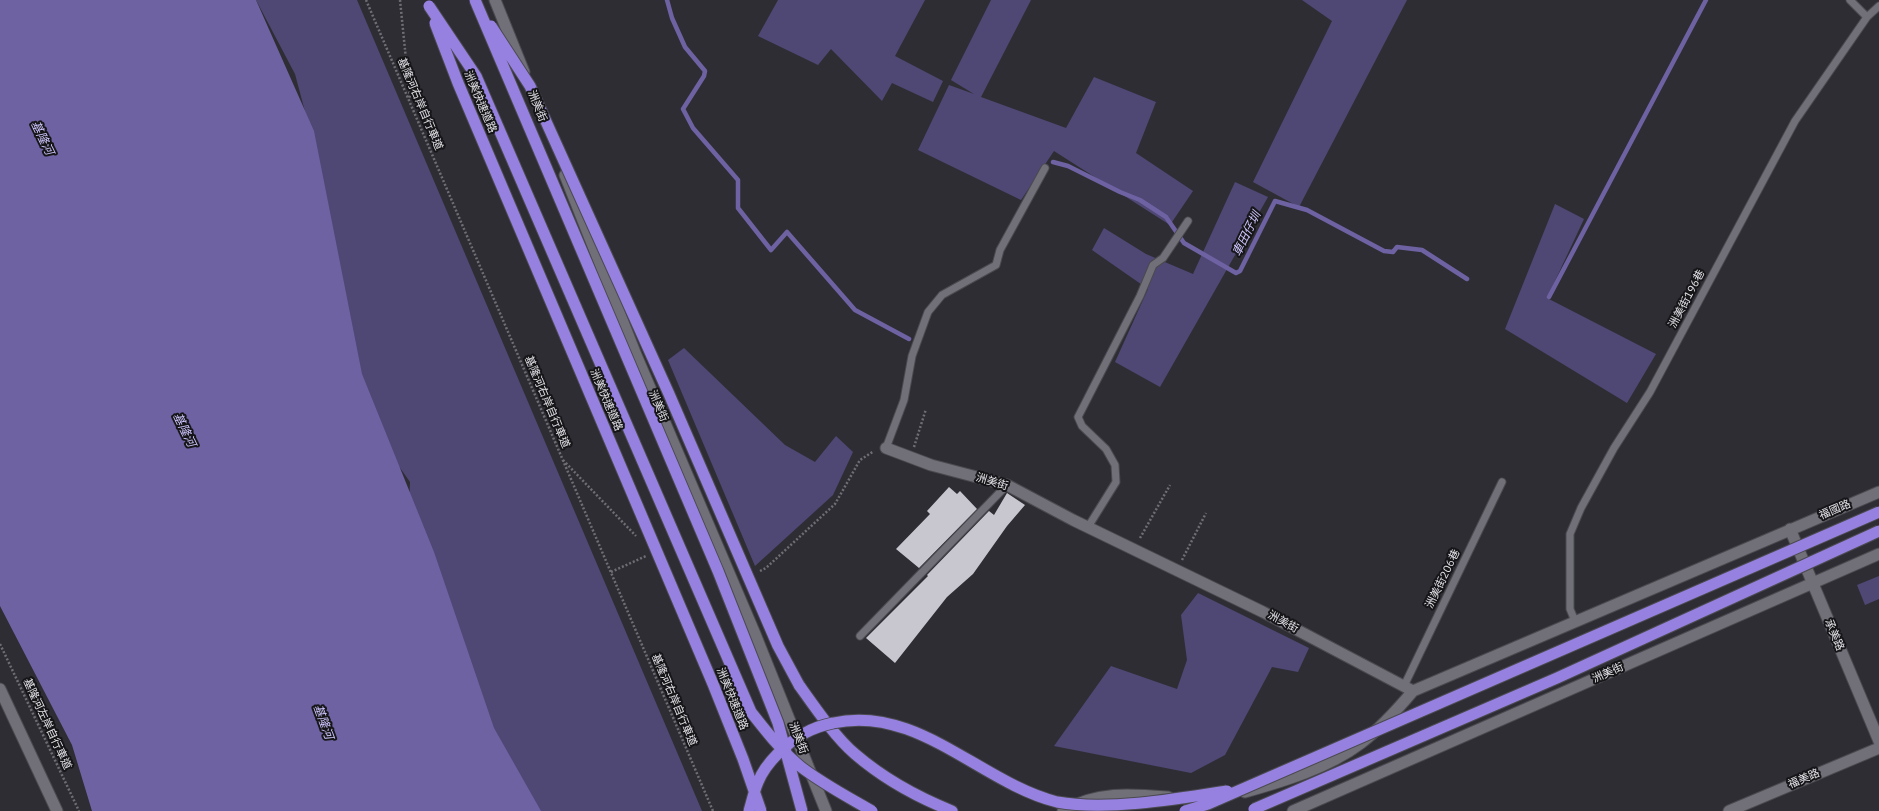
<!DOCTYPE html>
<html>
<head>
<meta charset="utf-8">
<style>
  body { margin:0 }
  canvas { display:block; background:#2e2d34 }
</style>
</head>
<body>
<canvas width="1879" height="811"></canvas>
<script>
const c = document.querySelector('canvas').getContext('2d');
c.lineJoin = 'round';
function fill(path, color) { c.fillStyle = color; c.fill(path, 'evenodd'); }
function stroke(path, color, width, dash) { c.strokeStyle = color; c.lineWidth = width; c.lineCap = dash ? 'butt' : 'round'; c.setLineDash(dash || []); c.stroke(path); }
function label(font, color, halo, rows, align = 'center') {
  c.font = font + ' "IBM Plex Sans","Noto Sans TC",sans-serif'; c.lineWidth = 4; c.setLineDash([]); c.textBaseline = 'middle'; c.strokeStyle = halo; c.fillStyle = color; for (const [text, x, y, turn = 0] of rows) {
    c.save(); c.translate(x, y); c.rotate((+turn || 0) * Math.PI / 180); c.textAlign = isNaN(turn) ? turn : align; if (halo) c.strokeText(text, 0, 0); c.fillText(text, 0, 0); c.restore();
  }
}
const green = new Path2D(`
  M256 0H357L702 811H534L524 809 409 509 410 482 398 465 365 402 311 134 295 74Z
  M778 0H925L895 56 943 81 933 102 892 83 882 101 831 49 818 65 758 36Z
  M991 0H1031L981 97 1066 128 1094 77 1156 102 1136 153 1193 191 1170 225 1054 151 1021 200 918 150 949 85 974 94 951 80Z
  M1302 0H1407L1299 207 1253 182 1332 21Z
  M1235 182 1268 197 1160 387 1115 362 1148 289 1092 250 1104 228 1146 254 1193 274Z
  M1555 204 1584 219 1547 298 1656 354 1627 403 1505 329Z
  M684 348 785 445 815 462 836 436 853 452 833 495 755 566 668 360Z
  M1879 576V599L1865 605 1857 585Z
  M1198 593 1309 648 1298 672 1272 667 1225 755 1191 773 1054 746 1111 666 1177 689 1187 660 1181 615Z`);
const water = new Path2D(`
  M0 0H256L314 131 362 374 434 552 494 728 541 811H92L72 745 0 606Z`);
const stream = new Path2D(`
  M667 0 672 18 685 47 705 71 704 76 683 109 693 128 738 180V208L771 250 787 232 855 310 909 339
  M1053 162 1068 166 1120 192 1140 200 1166 217 1184 243 1236 273 1240 271 1275 201 1307 210 1384 251 1393 252 1397 247 1422 250 1467 279
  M1549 297 1706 0`);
const building = new Path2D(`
  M949 487 957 494 960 491 977 509 919 568 896 549 930 514 927 511Z
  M1007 493 1025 505 1007 526 973 574 947 597 895 663 866 638 928 576 927 575 989 511 994 515Z`);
const path = new Path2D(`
  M366 0 713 811
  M400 0 410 99
  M914 447 926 409
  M563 460 636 536
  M1140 538 1170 485
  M1182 560 1206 513
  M760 571 766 568 835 504 860 460 874 451
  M611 572 646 556
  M0 644 79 811`);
const service = new Path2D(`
  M1850 0 1867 17
  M886 448 904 400 912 356 928 312 942 295 996 265 1000 250 1045 168
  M1088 527 1116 482 1115 465 1106 449 1082 426 1078 417 1140 296 1153 265 1163 258 1188 221
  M1575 621 1570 609V534L1581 508 1614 448 1650 392 1795 121 1867 17 1879 6
  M860 636 1007 485
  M1404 686 1502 482`);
const minor = new Path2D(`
  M495 0 524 72
  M565 175 636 355 755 634 826 811
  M886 448 931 465 1007 485 1073 520 1263 612 1413 691
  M1790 529 1879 741
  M0 689 57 811
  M1245 792C1284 781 1328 768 1361 743 1381 728 1397 710 1413 691L1879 492
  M1063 811C1096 791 1131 794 1168 797
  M1293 811 1879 554
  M1729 811 1879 748`);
const trunk = new Path2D(`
  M799 685C814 706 835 737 855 754 884 779 917 797 952 811`);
const trunkBridge = new Path2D(`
  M475 0 718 571 778 723 802 811
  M429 6 476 76 751 712C766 731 782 752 801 767 823 784 848 797 872 811
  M435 23 458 83 713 684 743 759 761 811
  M491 26 530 86 669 394 778 646 799 685
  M1254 809 1557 678 1879 531
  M749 811C752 801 754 791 758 782 766 762 787 743 805 733 814 728 823 725 833 723 917 704 981 783 1057 802 1107 811 1177 799 1227 791
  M1185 811 1208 804 1879 512`);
const streetNames = [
  ["洲美快速道路",480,102,67],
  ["基隆河右岸自行車道",420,104,67],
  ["洲美街",537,106,68],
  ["洲美街196巷",1687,299,-62],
  ["洲美快速道路",606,400,67],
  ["基隆河右岸自行車道",547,402,67],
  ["洲美街",658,406,67],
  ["洲美街",992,482,17],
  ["福國路",1835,510,-23],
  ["洲美街206巷",1443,579,-64],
  ["洲美街",1283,622,28],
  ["承美路",1834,635,67],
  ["洲美街",1608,673,-24],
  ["洲美快速道路",732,699,68],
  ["基隆河右岸自行車道",674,700,67],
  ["基隆河左岸自行車道",47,724,65],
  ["洲美街",798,738,69],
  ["福美路",1804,779,-23]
];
const waterNames = [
  ["基隆河",42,138,64],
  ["車田仔圳",1247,234,-64],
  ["基隆河",184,430,64],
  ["基隆河",323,722,70]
];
fill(green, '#4f4774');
fill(water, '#6e62a3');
stroke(stream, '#6e62a3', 4.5);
fill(building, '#c8c7d0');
stroke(service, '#4b4a50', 9);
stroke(minor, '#4b4a50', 13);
stroke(trunk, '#4b4a50', 13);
stroke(path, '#6f6e74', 2.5, [2, 2]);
stroke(service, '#717078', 7);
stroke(minor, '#717078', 11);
stroke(trunk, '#9681e1', 11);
stroke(trunkBridge, '#4b4a50', 13, []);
stroke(trunkBridge, '#9681e1', 11);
label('11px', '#e3e2e7', '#161619', streetNames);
label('italic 12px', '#ccc4fc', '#161619', waterNames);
</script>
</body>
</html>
